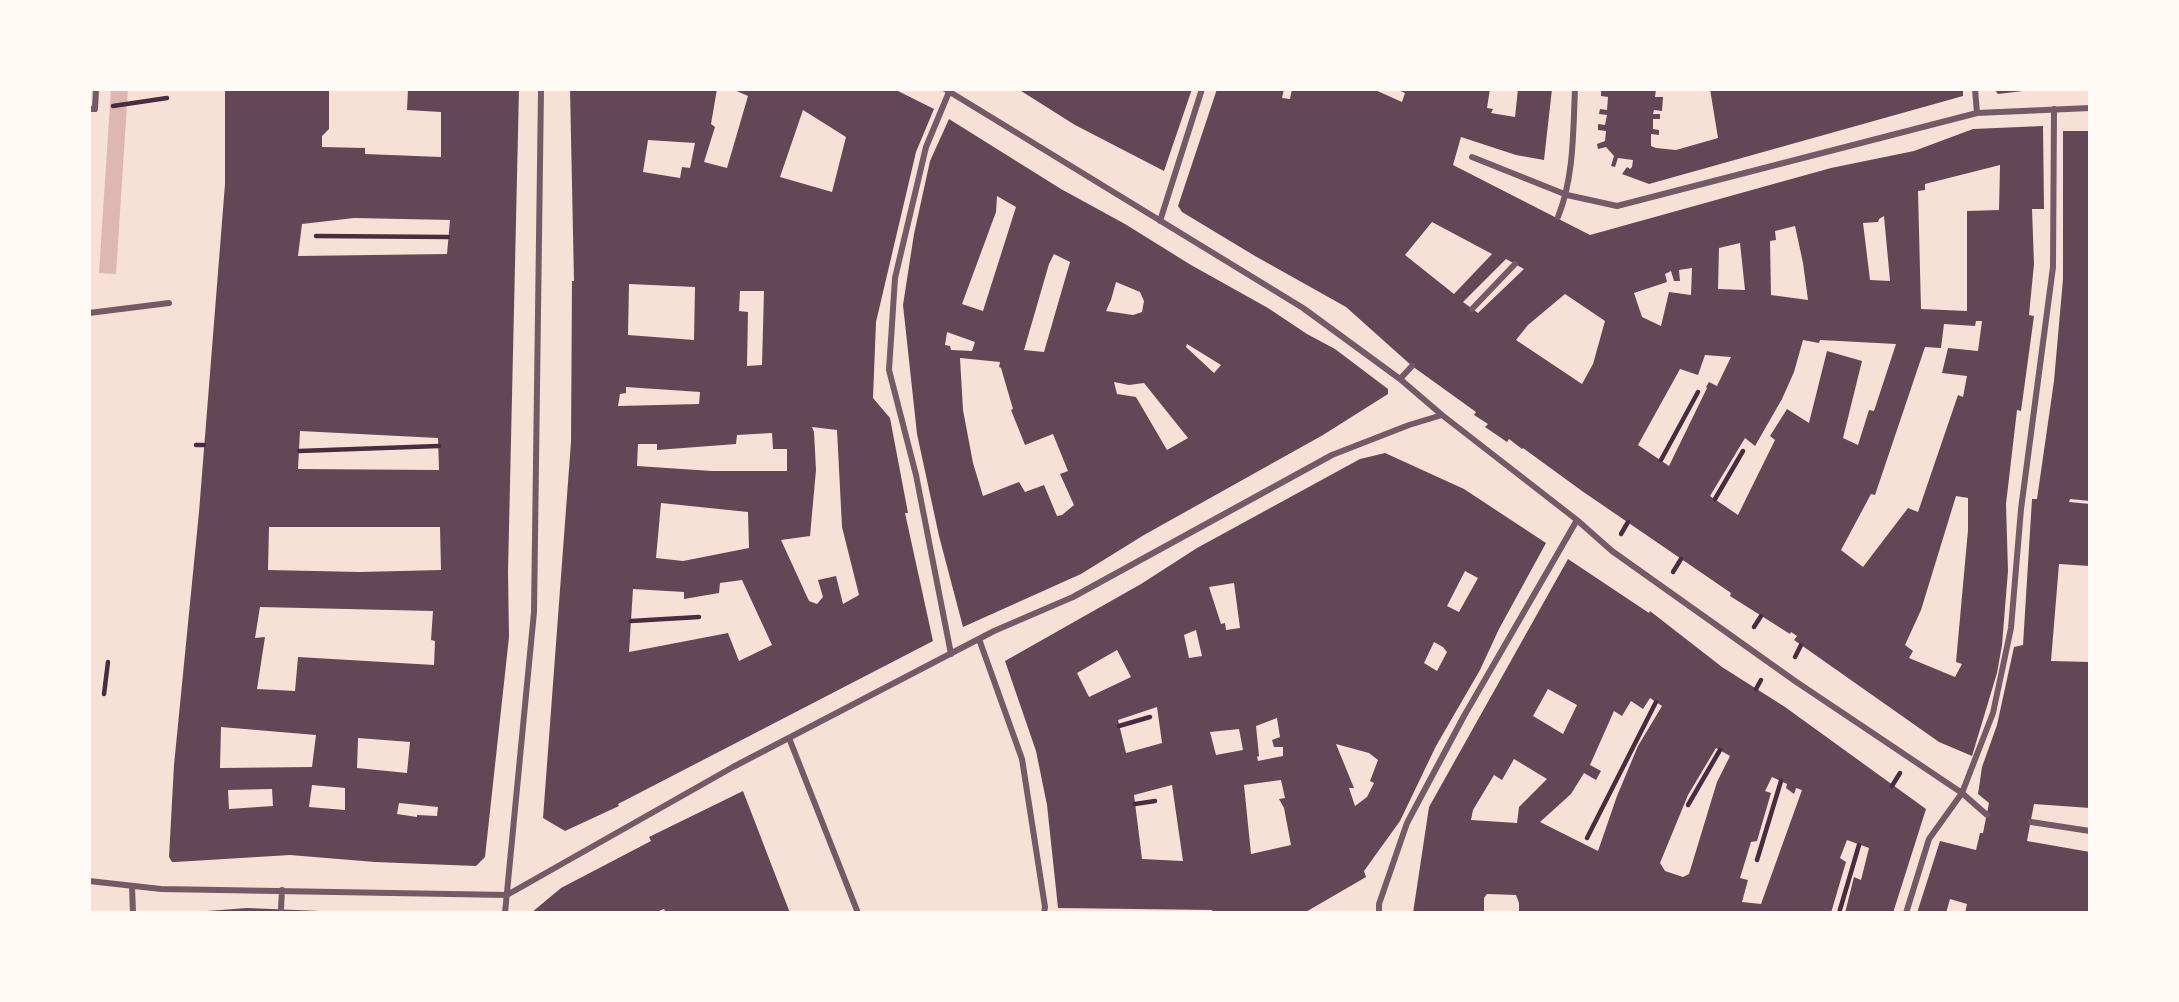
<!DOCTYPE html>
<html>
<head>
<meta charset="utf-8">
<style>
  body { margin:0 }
  #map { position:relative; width:2179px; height:1002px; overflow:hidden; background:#f7e1d7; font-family:"Zilla Slab",serif }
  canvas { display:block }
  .frame { position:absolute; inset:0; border:91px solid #fffaf5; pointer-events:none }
</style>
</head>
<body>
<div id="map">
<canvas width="2179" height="1002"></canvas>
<div class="frame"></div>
</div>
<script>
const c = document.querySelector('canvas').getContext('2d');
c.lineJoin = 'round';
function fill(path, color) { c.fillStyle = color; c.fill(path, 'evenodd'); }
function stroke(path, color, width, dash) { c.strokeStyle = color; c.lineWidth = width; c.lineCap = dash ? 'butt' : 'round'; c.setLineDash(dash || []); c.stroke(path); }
const water = new Path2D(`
  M111 89H128L116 274 99 273Z`);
const building = new Path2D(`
  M225 89H329V129L322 136V147L365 148V154L441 157V112L407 110 408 89H519L508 572 509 637 485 857 476 866 375 862 290 855 175 862H172L169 857 174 765 199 512 225 184ZM354 218 450 220 447 254 298 256 302 224ZM300 431 438 438 439 470 298 469ZM269 527H440L441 570 360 572 268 570ZM260 607 433 611 431 640 435 641 434 665 298 657 295 691 257 689 265 637 255 638ZM221 727 316 735 312 767 220 768ZM358 738 410 742 407 773 357 768ZM312 785 345 788V810L309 807ZM272 789 273 806 229 809 228 790ZM399 803 438 807 437 816 417 815V817L397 814Z
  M570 89H717L711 124 715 127 704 162 727 168 748 96 732 89H894L934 109 916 152 876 322 873 398 890 418 908 513H905L933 641 618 804 619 806 565 831 543 818 571 442 572 281H574ZM803 110 846 137 832 192 780 177ZM648 140 695 143 690 168 682 167 680 178 643 172ZM629 284 695 287 694 340 628 335ZM740 291H764L762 365 747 366 748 312 739 311ZM626 387 700 392 699 404 618 406 620 394 626 393ZM812 427 837 430 842 527 859 595 843 604 836 576 818 580 823 597 817 604 809 601 781 540 810 536 816 470 814 432ZM772 433 773 449H787V471H712L637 466 638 444H657V450L736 444 737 435ZM661 503 748 512 749 548 683 561 656 558ZM742 580 772 645 739 661 728 633 629 652 633 589 684 592V599L719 593 720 583Z
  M1018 89H1192L1164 171 1075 125Z
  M1217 89H1284L1282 98 1290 99 1292 89H1373L1402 102 1405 93 1396 89H1490L1487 108 1493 109 1491 113 1515 117 1518 89H1552L1544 160 1516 155 1461 137 1453 165 1590 235 1831 168 1914 151 1973 129 2043 126 2044 209H2032L2034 264 2029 315 2034 316 2021 411 2017 410 2006 504 2008 571 2002 645 1997 673 1972 756 1939 742 1794 640 1797 636 1791 632 1790 634 1730 596 1731 593 1582 491 1523 448 1522 449 1509 439 1507 442 1485 427 1488 424 1474 415 1476 412 1412 366 1346 307 1255 256 1182 212 1178 206ZM2000 165 1999 210 1967 211V311L1921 309 1918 191 1925 190V184ZM1884 216 1890 281 1870 280 1863 223 1878 222 1879 219ZM1432 222 1492 254 1454 294 1405 255ZM1795 226 1803 263 1808 300 1771 295 1770 241 1776 240 1775 231ZM1740 243 1745 290 1718 289 1719 248ZM1506 259 1524 269 1478 313 1463 302ZM1692 268 1691 295 1669 292 1661 326 1642 317 1634 293 1667 282 1665 274 1671 271 1674 281H1680L1679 270ZM1565 294 1605 321 1593 364 1582 384 1516 340 1528 325ZM1976 321H1982L1978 351 1948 348 1942 373 1967 376 1963 397 1958 395 1918 512 1908 508 1863 567 1841 550 1871 494 1875 495 1925 347 1941 348 1944 324 1975 326ZM1803 340 1819 343 1820 340 1896 344 1874 411 1869 410 1858 445 1843 438 1862 361 1827 351 1809 423 1787 409 1770 436 1775 440 1738 515 1710 496 1745 438 1755 446 1782 399 1794 372ZM1705 355 1731 357 1717 386 1709 382 1706 387 1707 388 1669 466 1638 445 1680 369 1698 375ZM1956 496 1968 498V530L1956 662 1962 664 1955 677 1909 658 1913 651 1905 645 1921 610Z
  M1603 89H1656L1655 97H1663L1662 111 1654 110 1653 114H1660V119H1653V129L1659 130V135L1651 134V146L1656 148 1676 150 1718 138 1710 89H1963V96L1649 184 1622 174 1627 167 1630 169 1632 167 1633 160 1618 158 1615 167 1611 166 1614 156 1606 147 1598 149 1597 144 1605 141 1606 131 1598 130V124L1605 125 1607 115 1599 114 1600 109 1607 110 1608 97 1601 96V91H1603Z
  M1994 89H2023V91L1998 94Z
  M949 119 1061 189 1125 224 1191 265 1268 308 1307 334 1335 349 1388 389V394L1323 435 1144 535 1081 574 963 627 939 536 917 434 903 305 914 234 930 161ZM997 196 1016 207 983 311 962 304 996 212ZM1054 254 1070 262 1044 352 1024 350 1049 264ZM1116 282 1140 292 1144 301 1142 312 1133 315 1106 311 1111 300ZM947 332 975 342 972 351 951 350 950 346 945 345ZM1187 344 1221 365 1214 373 1186 347ZM960 358 1000 362 999 367 1001 368 1013 409 1011 410 1025 445 1053 434 1068 471 1060 474 1074 505 1062 515 1057 516 1044 485 1025 492 1019 482 983 496 973 463 963 410ZM1114 382 1129 385 1144 383 1188 438 1167 450 1136 397 1117 394Z
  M2063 131H2090V501L2070 499 2069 502 2090 504V566L2059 564 2051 661 2090 662V808L2034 804 2027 841 2090 852V913H1965L1967 904 1950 899 1946 913H1917L1940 841 1976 850 1980 833H1983L1989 803 1978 794 1982 767 1997 725 2014 647 2023 645 2032 499H2037L2054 381 2063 279Z
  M1385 453 1464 489 1546 543 1499 629 1480 670 1436 746 1400 821 1364 871 1366 877 1304 913H1213L1212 910 1058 908 1047 805 1036 751 1005 661 1141 584 1197 548 1360 459ZM1465 571 1478 578 1459 612 1447 606ZM1234 583 1240 628 1226 630 1225 623 1221 624 1209 587ZM1196 630 1202 656 1189 658 1184 635ZM1434 642 1443 647 1447 652 1437 671 1424 663ZM1117 650 1131 677 1089 697 1077 673ZM1157 707 1162 743 1126 753 1118 720ZM1277 718 1280 737 1272 740 1274 747H1283V756L1258 761 1257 757 1259 756 1256 726ZM1239 729 1243 750 1216 755 1210 732ZM1336 744 1369 753 1378 760 1370 781 1374 783 1367 797 1355 806 1349 788H1354ZM1281 780 1285 798 1279 799 1284 808 1291 845 1251 854 1244 785ZM1172 785 1183 861 1142 859 1134 795Z
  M1568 559 1649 613 1650 611 1722 667 1785 707 1926 809 1893 913H1845L1854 877 1861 880 1869 848 1847 840 1840 858 1846 862 1831 913H1519V903L1516 895 1487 894 1484 898V913H1413L1429 807ZM1548 689 1577 705 1563 734 1533 716ZM1650 698 1662 706 1638 746 1617 796 1598 851 1540 822 1571 794 1584 773 1596 780 1601 771 1590 765 1614 711 1622 716 1631 701 1643 709ZM1716 748 1730 756 1717 782 1689 874 1683 877 1665 871 1660 863 1688 795ZM1514 759 1547 779 1519 807 1517 823 1471 820 1473 810 1494 775 1502 780ZM1772 777 1787 784 1786 788 1794 794 1796 788 1802 790 1761 904 1742 902 1748 880 1740 878 1751 842 1757 841 1771 793 1765 791Z
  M743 791 790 913H666L664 909 654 913H531L561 888 651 841 649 837Z
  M247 908 320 911V913H207V911Z`);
const path = new Path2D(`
  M113 106 167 98
  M316 236 448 237
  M196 445H204
  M299 451 439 446
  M1661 460 1698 392
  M1715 499 1743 451
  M1621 534 1628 522
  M1673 572 1681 559
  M631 621 699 617
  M1754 627 1761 616
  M1795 657 1801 645
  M1756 689 1761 680
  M104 694 108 662
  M1119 726 1150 717
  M1892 786 1900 773
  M1135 804 1155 801
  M1688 805 1720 750
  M1587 838 1656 702
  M1757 860 1781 781
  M1839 913 1859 845`);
const pedestrian = new Path2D(`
  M945 89 1303 308 1400 379 1442 415 1577 520 1612 551 1795 681 1962 793 1987 815
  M1975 89 1977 113
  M949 92 926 147 895 278 889 370 916 475 951 654
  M89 109H95L96 89
  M1472 157 1567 195 1617 206 1977 113 2090 108
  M1558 217C1574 177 1573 133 1575 89
  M1160 221 1202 89
  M1472 309 1515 264
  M89 313 169 303
  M1400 379 1412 366
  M979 639 1022 759 1045 907 1044 913
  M789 738 858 913
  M2031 822 2090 831
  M89 881 161 889 507 895 733 767 994 631 1073 597 1332 455 1409 425 1442 415
  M132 886 133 913
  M281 909 282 890
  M505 913 534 612 541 89
  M1379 913V904L1407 823 1464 716 1577 520
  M1906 913 1929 839 1962 793 1993 713 2011 628 2021 509 2053 267 2054 109`);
fill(water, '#dcb8b0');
fill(building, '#644757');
stroke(path, '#4a2c40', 4.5);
stroke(pedestrian, '#755966', 6);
</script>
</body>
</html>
